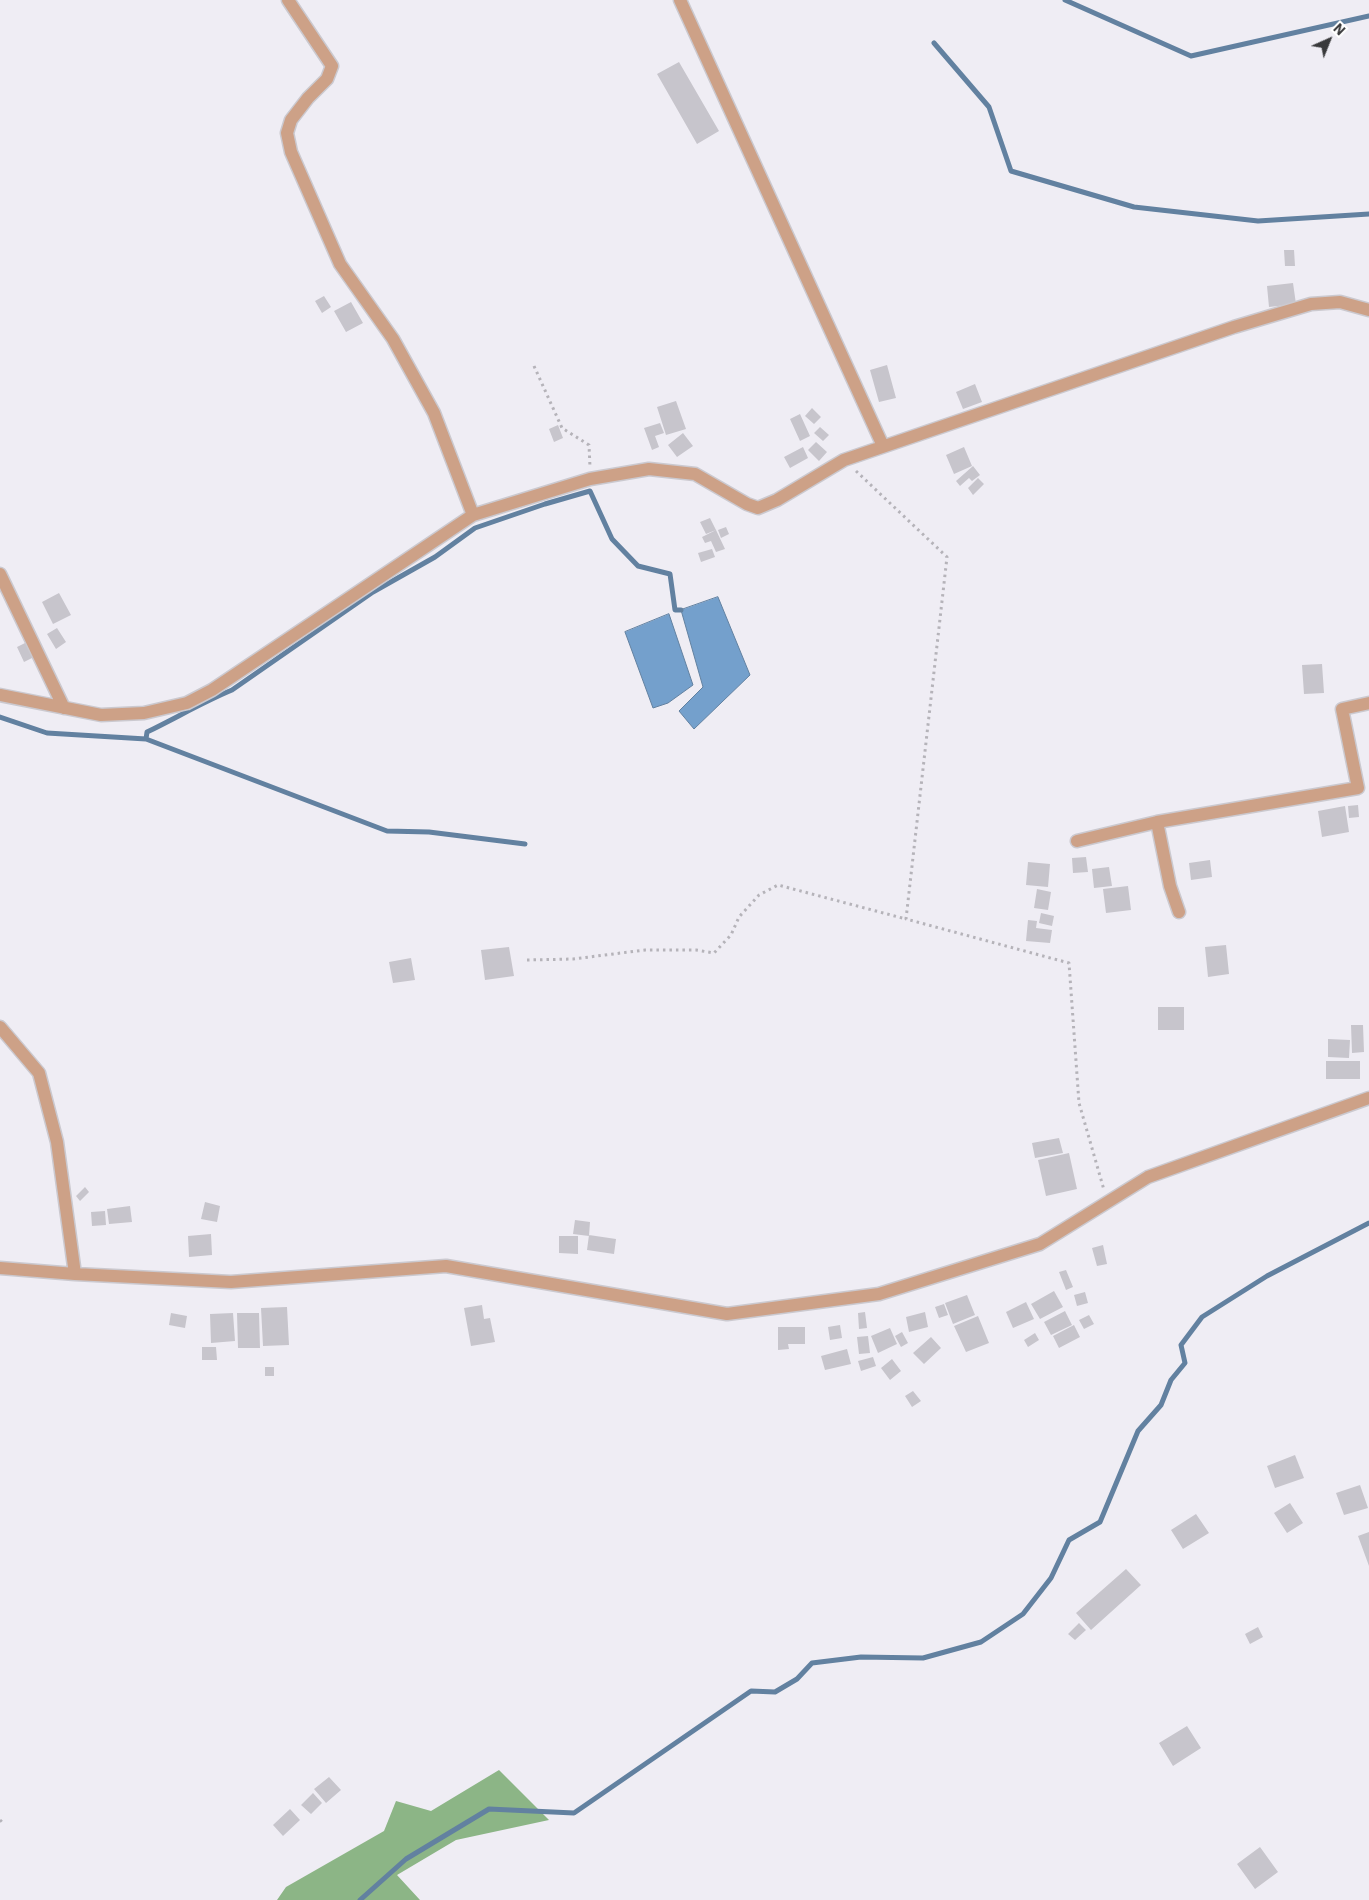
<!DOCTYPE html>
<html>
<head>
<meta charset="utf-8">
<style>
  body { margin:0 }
  #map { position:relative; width:1369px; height:1900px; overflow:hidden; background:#efedf4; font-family:"IBM Plex Sans",sans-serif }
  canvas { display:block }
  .north { position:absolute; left:1304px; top:15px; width:50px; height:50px; -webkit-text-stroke:4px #fff; paint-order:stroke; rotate:44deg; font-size:14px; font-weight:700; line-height:20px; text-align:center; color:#39393b }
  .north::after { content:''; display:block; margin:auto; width:18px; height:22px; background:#39393b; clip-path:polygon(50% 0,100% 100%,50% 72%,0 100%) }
</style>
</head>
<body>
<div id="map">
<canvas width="1369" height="1900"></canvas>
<div class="north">N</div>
</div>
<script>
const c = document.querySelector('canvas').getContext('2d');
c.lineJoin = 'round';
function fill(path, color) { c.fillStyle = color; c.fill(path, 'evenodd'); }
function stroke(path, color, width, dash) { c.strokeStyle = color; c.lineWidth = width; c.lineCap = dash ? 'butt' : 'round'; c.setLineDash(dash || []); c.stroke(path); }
const forest = new Path2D(`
  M499 1770 549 1820 456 1840 397 1875 420 1900H277L286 1887 384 1831 396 1801 431 1811Z`);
const water = new Path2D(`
  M718 597 750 675 694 729 679 711 703 687 681 610Z
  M669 614 693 685 668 703 653 708 625 632Z`);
const stream = new Path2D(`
  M1065 0 1191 56 1369 16
  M934 43 989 107 1011 171 1134 207 1258 221 1369 214
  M0 717 47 733 146 739 387 831 429 832 525 844
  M146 739 147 732C176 718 203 702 232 690L373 592 435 557 475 528 545 504 590 491 612 539 638 566 670 574 675 610H681
  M360 1900 406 1859 489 1809 574 1813 751 1691 775 1692 797 1679 812 1663 861 1657 923 1658 981 1642 1023 1614 1051 1578 1069 1540 1100 1522 1138 1431 1161 1405 1171 1380 1185 1363 1181 1345 1202 1317 1267 1276 1369 1223`);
const building = new Path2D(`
  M679 62 719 131 697 144 657 74Z
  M1284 250H1294L1295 266H1285Z
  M1293 283 1296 304 1269 307 1267 286Z
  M324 296 331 307 322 313 315 301Z
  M351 302 363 323 346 332 334 311Z
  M887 365 896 398 879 402 870 370Z
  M975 384 982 402 963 409 956 392Z
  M676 401 686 429 666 435 657 407Z
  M812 408 821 417 814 424 805 416Z
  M800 414 810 436 800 441 790 419Z
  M660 423 664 433 655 436 659 447 652 450 644 428Z
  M558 425 563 438 554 442 549 429Z
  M820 427 829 435 823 441 814 433Z
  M683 433 693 446 677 457 668 445Z
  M816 442 827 452 819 461 808 450Z
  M803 447 808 458 790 468 784 457Z
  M964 447 972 466 954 474 946 455Z
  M973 466 980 475 972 481 969 478 960 486 956 481Z
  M978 478 984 484 973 495 968 488Z
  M710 518 716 530 706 534 700 522Z
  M726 527 729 534 721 538 718 530Z
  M716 530 725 549 716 552 711 541 705 543 702 537Z
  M712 549 715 557 701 562 698 553Z
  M59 593 71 615 53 624 42 602Z
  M57 628 66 642 56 649 47 634Z
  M29 641 36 656 24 662 17 647Z
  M1322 664 1324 693 1304 694 1302 665Z
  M1358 805 1359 817 1349 818 1348 806Z
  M1345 806 1349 832 1322 837 1318 811Z
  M1086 857 1088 872 1073 873 1072 858Z
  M1210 860 1212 877 1191 880 1189 863Z
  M1028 862 1050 864 1048 887 1026 885Z
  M1109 867 1112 886 1094 888 1092 869Z
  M1128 886 1131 910 1106 913 1103 889Z
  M1037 889 1051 892 1048 910 1034 908Z
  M1041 913 1054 916 1052 926 1039 923Z
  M1028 920 1037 921 1036 928 1052 930 1050 943 1026 941Z
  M1226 945 1229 974 1208 977 1205 947Z
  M509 947 514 976 485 980 481 950Z
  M411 958 415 980 393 983 389 962Z
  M1158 1007H1184V1030H1158Z
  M1351 1025H1363L1364 1052 1352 1053Z
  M1328 1039 1350 1040 1349 1058 1328 1057Z
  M1326 1061H1360V1079H1326Z
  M1059 1138 1063 1153 1035 1158 1032 1143Z
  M1069 1153 1077 1189 1046 1196 1038 1160Z
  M85 1187 89 1192 80 1201 76 1196Z
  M205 1202 220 1206 217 1222 201 1219Z
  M130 1206 132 1222 109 1224 107 1209Z
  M105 1211 106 1225 92 1226 91 1212Z
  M575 1220 590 1222 589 1236 573 1234Z
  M211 1234 212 1255 189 1257 188 1236Z
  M589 1235 616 1239 614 1254 587 1250Z
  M559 1236H578V1254L559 1253Z
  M1103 1245 1107 1264 1097 1266 1092 1248Z
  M1066 1270 1073 1287 1066 1290 1059 1272Z
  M1054 1291 1063 1307 1040 1319 1031 1304Z
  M1085 1292 1088 1303 1077 1306 1074 1295Z
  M967 1295 975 1315 953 1324 945 1303Z
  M1026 1302 1034 1319 1013 1328 1006 1312Z
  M944 1304 948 1315 939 1318 935 1307Z
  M482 1305 484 1319 490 1318 495 1342 471 1346 464 1308Z
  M287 1307 289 1345 263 1346 261 1308Z
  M1065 1311 1072 1325 1051 1335 1044 1322Z
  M865 1312 867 1328 859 1329 858 1313Z
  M925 1312 928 1327 909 1332 906 1317Z
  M171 1313 187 1316 185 1328 169 1325Z
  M233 1313 235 1341 211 1343 210 1314Z
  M237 1313H259L260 1348H238Z
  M1089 1315 1094 1324 1084 1329 1079 1320Z
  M978 1316 989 1343 966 1352 954 1326Z
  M840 1325 842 1338 830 1340 828 1327Z
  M1074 1325 1080 1337 1059 1348 1053 1336Z
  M778 1327H805V1344H788L789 1349 778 1350Z
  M890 1328 897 1344 878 1353 871 1336Z
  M902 1332 908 1343 901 1347 895 1336Z
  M1035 1333 1039 1340 1028 1347 1024 1340Z
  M868 1336 870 1353 859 1354 857 1337Z
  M931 1337 941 1348 924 1364 913 1353Z
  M202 1347H216L217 1360H202Z
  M847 1349 851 1364 825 1370 821 1356Z
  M873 1357 876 1366 861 1371 858 1361Z
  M892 1359 901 1371 890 1380 881 1368Z
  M265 1367H274V1376H265Z
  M913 1391 921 1401 912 1407 905 1396Z
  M1295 1455 1304 1478 1275 1488 1267 1466Z
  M1360 1485 1368 1508 1344 1515 1336 1493Z
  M1290 1503 1303 1523 1287 1533 1274 1513Z
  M1196 1514 1209 1533 1183 1549 1171 1530Z
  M1369 1532V1566L1358 1536Z
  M1126 1569 1141 1585 1091 1630 1076 1613Z
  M1079 1623 1086 1630 1075 1640 1068 1634Z
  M1258 1627 1263 1637 1250 1644 1245 1634Z
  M1187 1726 1201 1748 1173 1766 1159 1743Z
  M329 1777 341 1790 326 1803 314 1789Z
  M313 1793 322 1803 311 1814 301 1805Z
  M290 1809 300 1820 283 1836 273 1825Z
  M1260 1847 1278 1872 1255 1889 1237 1864Z`);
const path = new Path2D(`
  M534 366 562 428 589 445 590 467
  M856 471 947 557 906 919 1069 963 1079 1103 1104 1190
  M527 960 573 959 645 950H696L714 953 731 935 739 917 759 895 778 885 906 919
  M0 1820 2 1822`);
const street = new Path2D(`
  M288 0 332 66 327 79 308 98 291 120 287 133 291 152 340 264 393 339 434 413 473 515
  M680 0 883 446
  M0 574 64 708
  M0 695 101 715 144 713 187 703 212 690 473 515 590 479 649 469 695 474 747 504 758 508 777 500 844 460 1234 327 1311 304 1340 302 1369 310
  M1157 822 1170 886 1179 912
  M1077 841 1157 822 1358 788 1342 709 1369 703
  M0 1027 39 1073 57 1142 75 1274
  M0 1268 75 1274 231 1282 446 1266 727 1314 879 1294 1040 1244 1148 1177 1369 1098`);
fill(forest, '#8cb586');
fill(water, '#74a0cc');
stroke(water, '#6281a0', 1);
stroke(stream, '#6281a0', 5);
fill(building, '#c7c5cc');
stroke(street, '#cbc9cf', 15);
stroke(path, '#b5b3b9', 3, [2.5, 4]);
stroke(street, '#cda187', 12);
</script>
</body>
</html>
